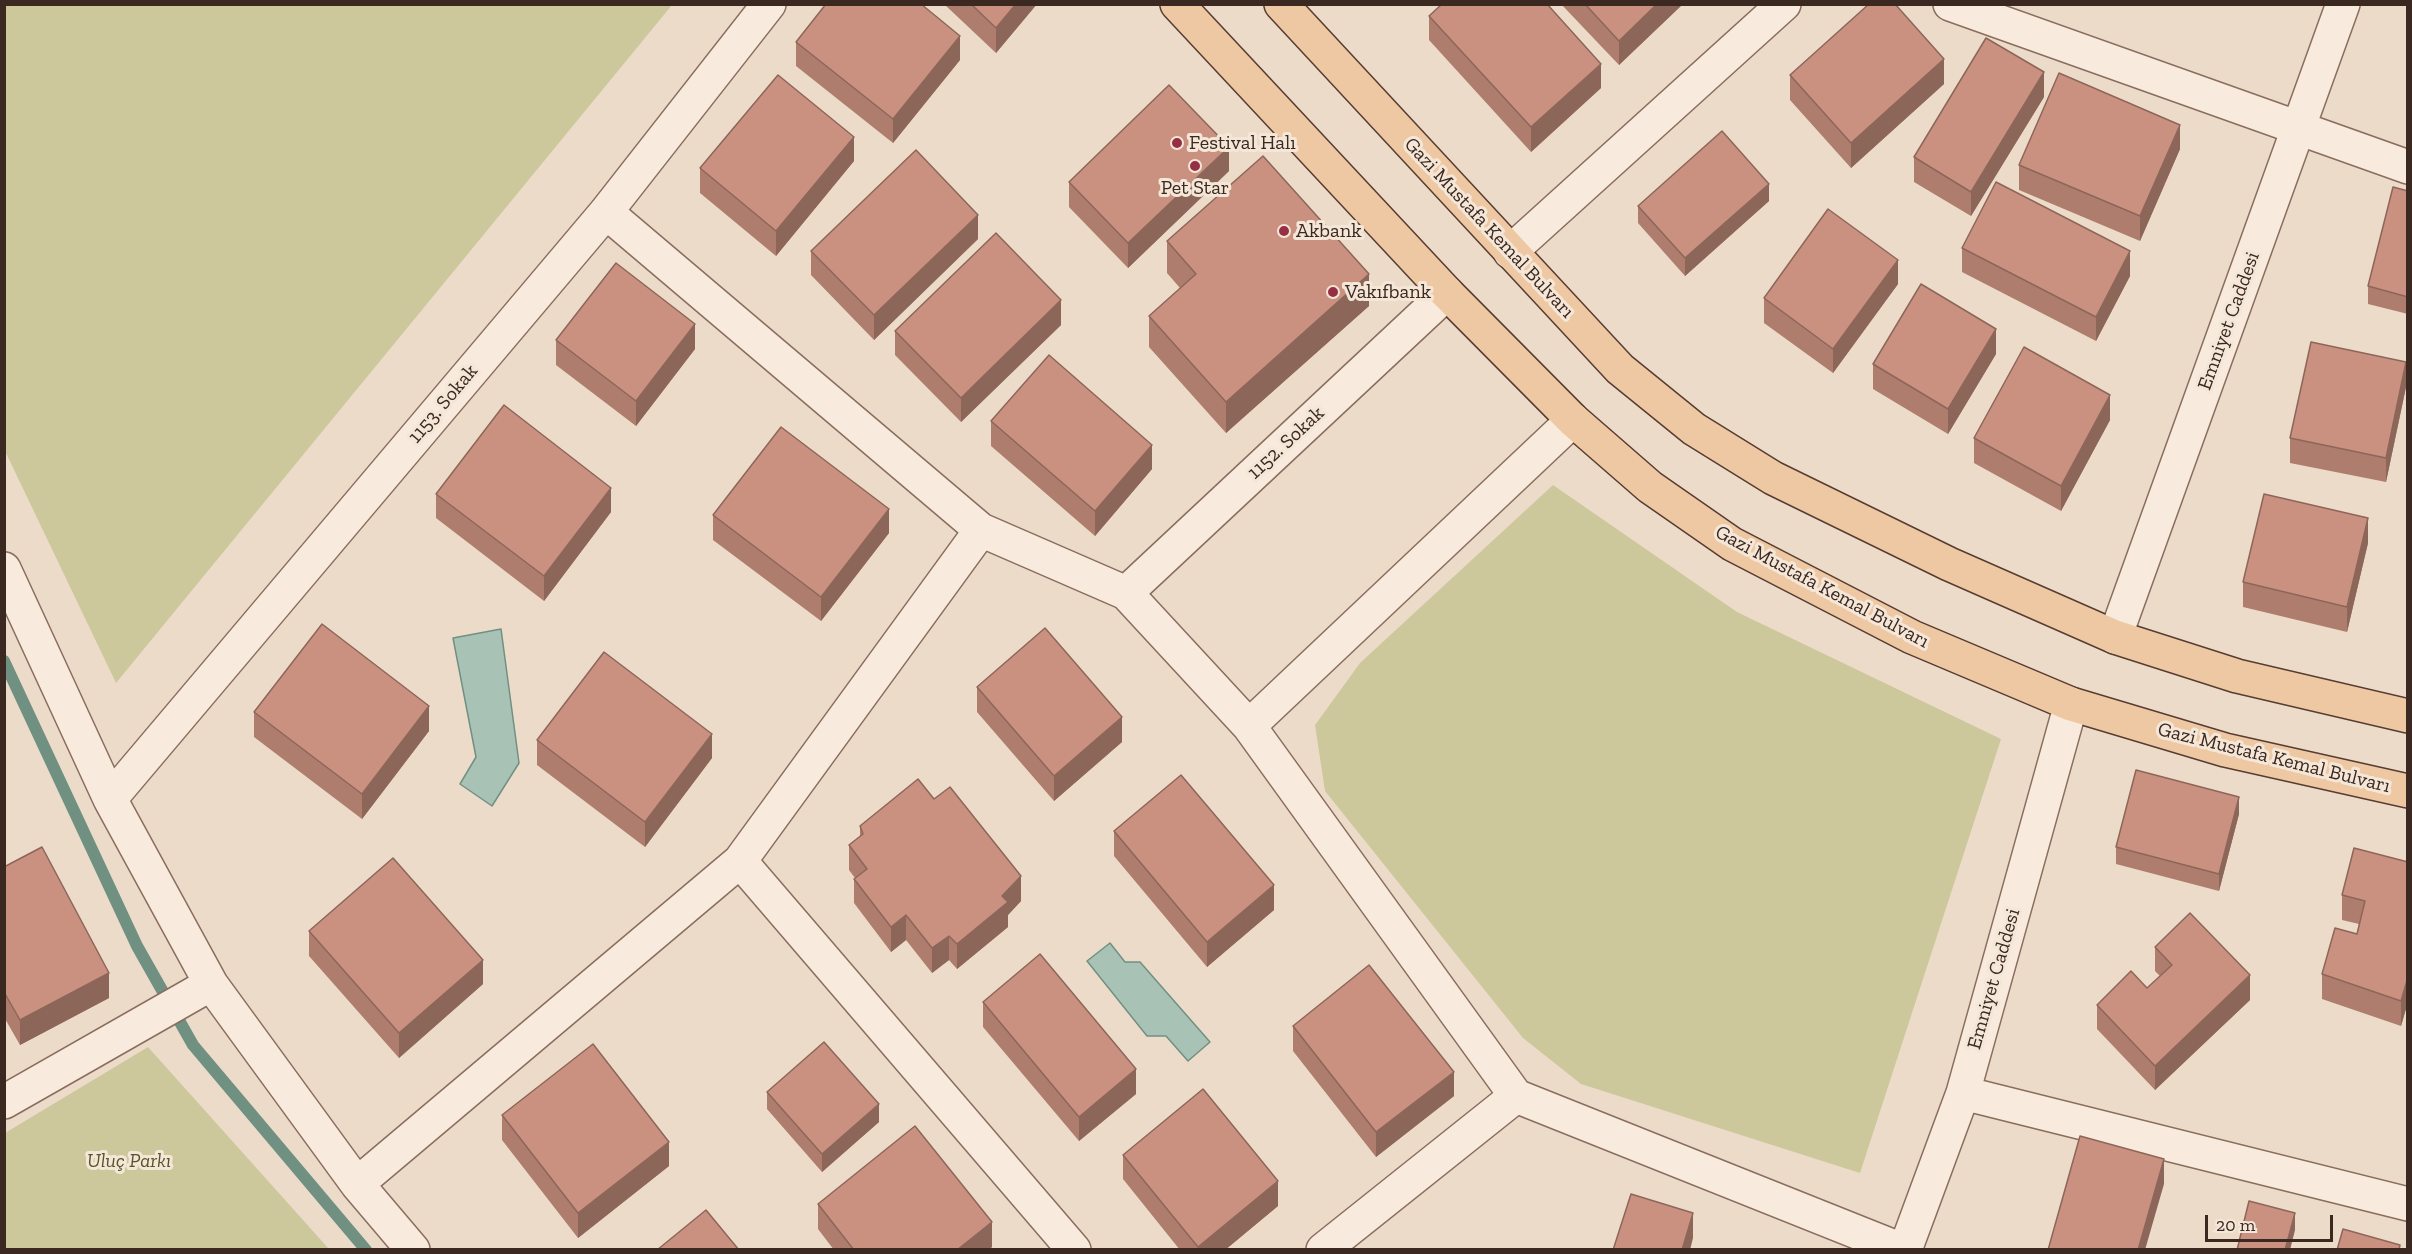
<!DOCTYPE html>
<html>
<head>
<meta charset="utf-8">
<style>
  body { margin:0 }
  #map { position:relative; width:2412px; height:1254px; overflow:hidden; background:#eddbc9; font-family:"Zilla Slab",serif }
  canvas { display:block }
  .frame { position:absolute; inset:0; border:6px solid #3a2821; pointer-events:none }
  .scale { position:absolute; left:2205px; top:1215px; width:128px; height:27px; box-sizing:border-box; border:3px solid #3a2821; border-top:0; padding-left:8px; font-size:18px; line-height:21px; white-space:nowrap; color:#3a2821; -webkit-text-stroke:4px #f5e7d8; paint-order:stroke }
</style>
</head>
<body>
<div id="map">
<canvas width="2412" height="1254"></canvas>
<div class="frame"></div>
<div class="scale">20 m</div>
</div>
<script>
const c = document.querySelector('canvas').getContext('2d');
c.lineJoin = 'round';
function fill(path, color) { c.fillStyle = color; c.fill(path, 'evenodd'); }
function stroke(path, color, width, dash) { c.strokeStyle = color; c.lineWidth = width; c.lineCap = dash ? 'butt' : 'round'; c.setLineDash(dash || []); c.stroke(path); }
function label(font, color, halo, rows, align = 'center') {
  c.font = font + ' "Zilla Slab",serif'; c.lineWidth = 6; c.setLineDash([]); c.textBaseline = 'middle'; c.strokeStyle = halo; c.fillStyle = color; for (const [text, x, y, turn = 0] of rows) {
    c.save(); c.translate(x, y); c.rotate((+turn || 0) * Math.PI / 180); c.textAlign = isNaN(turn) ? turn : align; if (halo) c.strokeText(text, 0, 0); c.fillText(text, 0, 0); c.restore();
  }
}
const green = new Path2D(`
  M5 4 672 5 116 683 5 451Z
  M1553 485 1737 612 2001 739 1860 1173 1581 1084 1523 1038 1325 791 1315 725 1360 663Z
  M148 1047 329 1249H5V1133Z`);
const water = new Path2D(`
  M501 629 519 763 492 806 460 784 476 757 453 638Z
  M1110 943 1125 962H1140L1210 1042 1188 1061 1166 1036H1147L1087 961Z`);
const stream = new Path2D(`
  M4 661 137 946 193 1045 366 1250`);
const street = new Path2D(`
  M1950 4 2408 167
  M606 212 981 530 1126 593 1249 726 1516 1096 1902 1250
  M1510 252 1784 4
  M4 569 110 799 211 984 357 1184 413 1250
  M1126 593 1447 293
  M2115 637 2343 4
  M1249 726 1573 420
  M110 799 606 212 769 4
  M740 861 1074 1250
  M1963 1093 2408 1204
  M4 1102 211 984
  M357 1184 740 861 981 530
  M1323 1250 1516 1096
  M1905 1250 1963 1093 2071 704`);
const primary = new Path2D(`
  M1177 4 1447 293 1573 420 1650 487 1732 544 1912 637 2071 704 2225 750 2408 791
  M1281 4 1620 369 1694 429 1773 478 1949 564 2115 637 2237 676 2408 716`);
const wall = new Path2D(`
  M944 4H1037L996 53Z
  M1561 4H1683L1619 65Z
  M1429 16 1601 88 1531 152 1429 40Z
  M796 42 960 60 893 143 796 66Z
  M1790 75 1944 84 1851 168 1790 100Z
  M2044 97 1971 216 1914 182V157Z
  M2180 149 2140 241 2019 190V165Z
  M854 161 776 256 700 193V168Z
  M1229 171 1128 268 1069 207V182Z
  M2408 191V314L2368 304V286Z
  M1769 201 1685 276 1638 223V206Z
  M978 239 874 340 811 275V251Z
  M1167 241 1369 306 1226 433 1149 347V316L1180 288 1167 273Z
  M1962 248 2130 276 2096 341 1962 272Z
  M1898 284 1833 373 1764 323V298Z
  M1061 325 961 422 895 355V331Z
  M556 340 695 349 636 426 556 365Z
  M1996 354 1948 434 1873 389V364Z
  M2406 387 2386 482 2290 463V438Z
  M2110 420 2061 511 1974 463V438Z
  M991 421 1152 469 1095 536 991 446Z
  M436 494 611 512 544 601 436 518Z
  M713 515 889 533 821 621 713 540Z
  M2368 543 2347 632 2243 607V582Z
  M977 687 1122 742 1054 801 977 712Z
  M254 712 429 731 362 819 254 737Z
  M537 740 712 758 645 847 537 765Z
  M934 799 1021 901 1008 915V927L957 969 949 960 932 973 906 940 891 952 854 903V879L855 878 849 870V845L860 837V826Z
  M2239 814 2219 891 2116 864V847Z
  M1114 831 1274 910 1207 967 1114 856Z
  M2408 862V1002L2401 1026 2322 999V974L2357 934 2359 924 2342 920V895Z
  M4 867 109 998 20 1045 4 1017Z
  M309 931 483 984 399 1058 309 956Z
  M2155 947 2250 1000 2155 1090 2097 1029V1005L2147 988 2160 976 2155 971Z
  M983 1002 1136 1094 1079 1141 983 1027Z
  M1293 1026 1454 1096 1376 1157 1293 1051Z
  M767 1092 879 1122 822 1172 767 1109Z
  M502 1115 669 1166 578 1238 502 1140Z
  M1123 1155 1278 1206 1225 1250H1180L1123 1179Z
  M818 1204 992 1247 988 1250H834L818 1229Z`);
const shadedWall = new Path2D(`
  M1016 4H1037L996 53V28Z
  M1657 4H1683L1619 65V41Z
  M960 36V60L893 143V119Z
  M1944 59V84L1851 168V143Z
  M1601 64V88L1531 152V127Z
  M2044 72V97L1971 216V192Z
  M2180 125V149L2140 241V216Z
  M854 137V161L776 256V231Z
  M1229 147V171L1128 268V243Z
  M1769 184V201L1685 276V258Z
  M978 215V239L874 340V315Z
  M2130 251V276L2096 341V317Z
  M1898 260V284L1833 373V349Z
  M1369 274V306L1226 433V402Z
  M1061 300V325L961 422V398Z
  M695 324V349L636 426V401Z
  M1996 329V354L1948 434V409Z
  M2406 362V387L2386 482V458Z
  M2110 395V420L2061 511V486Z
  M1152 445V469L1095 536V511Z
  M611 488V512L544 601V576Z
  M889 509V533L821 621V597Z
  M2368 518V543L2347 632V607Z
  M429 706V731L362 819V794Z
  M1122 717V742L1054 801V776Z
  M712 734V758L645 847V822Z
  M2239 797V814L2219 891V874Z
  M1021 876V901L1008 915V927L957 969V944Z
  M1274 885V910L1207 967V942Z
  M906 915V940L891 952V927Z
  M949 936V960L932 973V948Z
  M483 960V984L399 1058V1033Z
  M109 973V998L20 1045V1020Z
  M2250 975V1000L2155 1090V1066Z
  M2408 977V1002L2401 1026V1001Z
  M1136 1069V1094L1079 1141V1117Z
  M1454 1072V1096L1376 1157V1132Z
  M879 1104V1122L822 1172V1154Z
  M669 1142V1166L578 1238V1213Z
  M2164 1159V1184L2145 1250H2138Z
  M1278 1181V1206L1225 1250H1198V1247Z
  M1693 1213V1238L1690 1250H1682Z
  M2295 1213V1230L2290 1250H2285Z
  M992 1222V1247L988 1250H957Z`);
const building = new Path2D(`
  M826 4H921L960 36 893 119 796 42Z
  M971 4H1016L996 28Z
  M1442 4H1547L1601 64 1531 127 1429 16Z
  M1585 4H1657L1619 41Z
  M1869 4H1895L1944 59 1851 143 1790 75Z
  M1986 38 2044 72 1971 192 1914 157Z
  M2059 73 2180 125 2140 216 2019 165Z
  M778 75 854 137 776 231 700 168Z
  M1169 85 1229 147 1128 243 1069 182Z
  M1722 131 1769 184 1685 258 1638 206Z
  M916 150 978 215 874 315 811 251Z
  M1263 156 1369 274 1226 402 1149 316 1196 274 1167 241Z
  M1996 182 2130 251 2096 317 1962 248Z
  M2393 187 2408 191V297L2368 286Z
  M1828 209 1898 260 1833 349 1764 298Z
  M996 233 1061 300 961 398 895 331Z
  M616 263 695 324 636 401 556 340Z
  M1921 284 1996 329 1948 409 1873 364Z
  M2311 342 2406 362 2386 458 2290 438Z
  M2024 347 2110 395 2061 486 1974 438Z
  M1049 355 1152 445 1095 511 991 421Z
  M504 405 611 488 544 576 436 494Z
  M781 427 889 509 821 597 713 515Z
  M2264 494 2368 518 2347 607 2243 582Z
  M322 624 429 706 362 794 254 712Z
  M1045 628 1122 717 1054 776 977 687Z
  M604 652 712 734 645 822 537 740Z
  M2136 770 2239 797 2219 874 2116 847Z
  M1181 775 1274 885 1207 942 1114 831Z
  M918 779 934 799 950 787 1021 876 1002 896 1008 902 957 944 949 936 932 948 906 915 891 927 854 879 867 869 849 845 863 834 860 826Z
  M42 847 109 973 20 1020 4 992V867Z
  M2354 848 2408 862V977L2401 1001 2322 974 2335 928 2357 934 2365 901 2342 895Z
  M393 858 483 960 399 1033 309 931Z
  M2190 913 2250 975 2155 1066 2097 1005 2131 971 2147 988 2172 965 2155 947Z
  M1040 954 1136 1069 1079 1117 983 1002Z
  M1369 965 1454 1072 1376 1132 1293 1026Z
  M824 1042 879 1104 822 1154 767 1092Z
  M593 1044 669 1142 578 1213 502 1115Z
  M1203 1089 1278 1181 1198 1247 1123 1155Z
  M915 1126 992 1222 957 1250H854L818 1204Z
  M2080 1136 2164 1159 2138 1250H2048Z
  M1631 1194 1693 1213 1682 1250H1613Z
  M2249 1201 2295 1213 2285 1250H2237Z
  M706 1210 739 1250H657Z
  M2343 1229 2400 1245 2399 1250H2337Z`);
const markers = [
  [1177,143,6,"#962f44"],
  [1195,166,6,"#962f44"],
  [1284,231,6,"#962f44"],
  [1333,292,6,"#962f44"]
];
const poiNames = [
  ["Festival Halı",1189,143],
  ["Pet Star",1195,188,"center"],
  ["Akbank",1296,231],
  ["Vakıfbank",1345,292]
];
const streetNames = [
  ["Gazi Mustafa Kemal Bulvarı",1489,228,47],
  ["Emniyet Caddesi",2229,321,-70],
  ["1153. Sokak",443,404,-50],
  ["1152. Sokak",1286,443,-43],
  ["Gazi Mustafa Kemal Bulvarı",1822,587,28],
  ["Gazi Mustafa Kemal Bulvarı",2274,758,14],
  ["Emniyet Caddesi",1994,979,-74]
];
const parkNames = [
  ["Uluç Parkı",129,1161]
];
fill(green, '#ccc89c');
fill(water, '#a9c2b6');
stroke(water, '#709082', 1.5);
stroke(stream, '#709082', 12);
stroke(street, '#896d5e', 36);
stroke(primary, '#573c31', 36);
stroke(street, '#f8eadc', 33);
stroke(primary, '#eec8a3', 33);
fill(wall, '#ae7d6e');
fill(shadedWall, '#8d665a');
fill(building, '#ca9180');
stroke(building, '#8d665a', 1.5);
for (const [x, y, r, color] of markers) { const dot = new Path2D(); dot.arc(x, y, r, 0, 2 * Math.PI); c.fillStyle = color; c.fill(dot); stroke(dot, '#f5e7d8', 2); }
label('20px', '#3a2821', '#f5e7d8', poiNames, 'left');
label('20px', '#3a2821', '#f5e7d8', streetNames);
label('italic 20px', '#535628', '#f5e7d8', parkNames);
</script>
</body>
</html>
